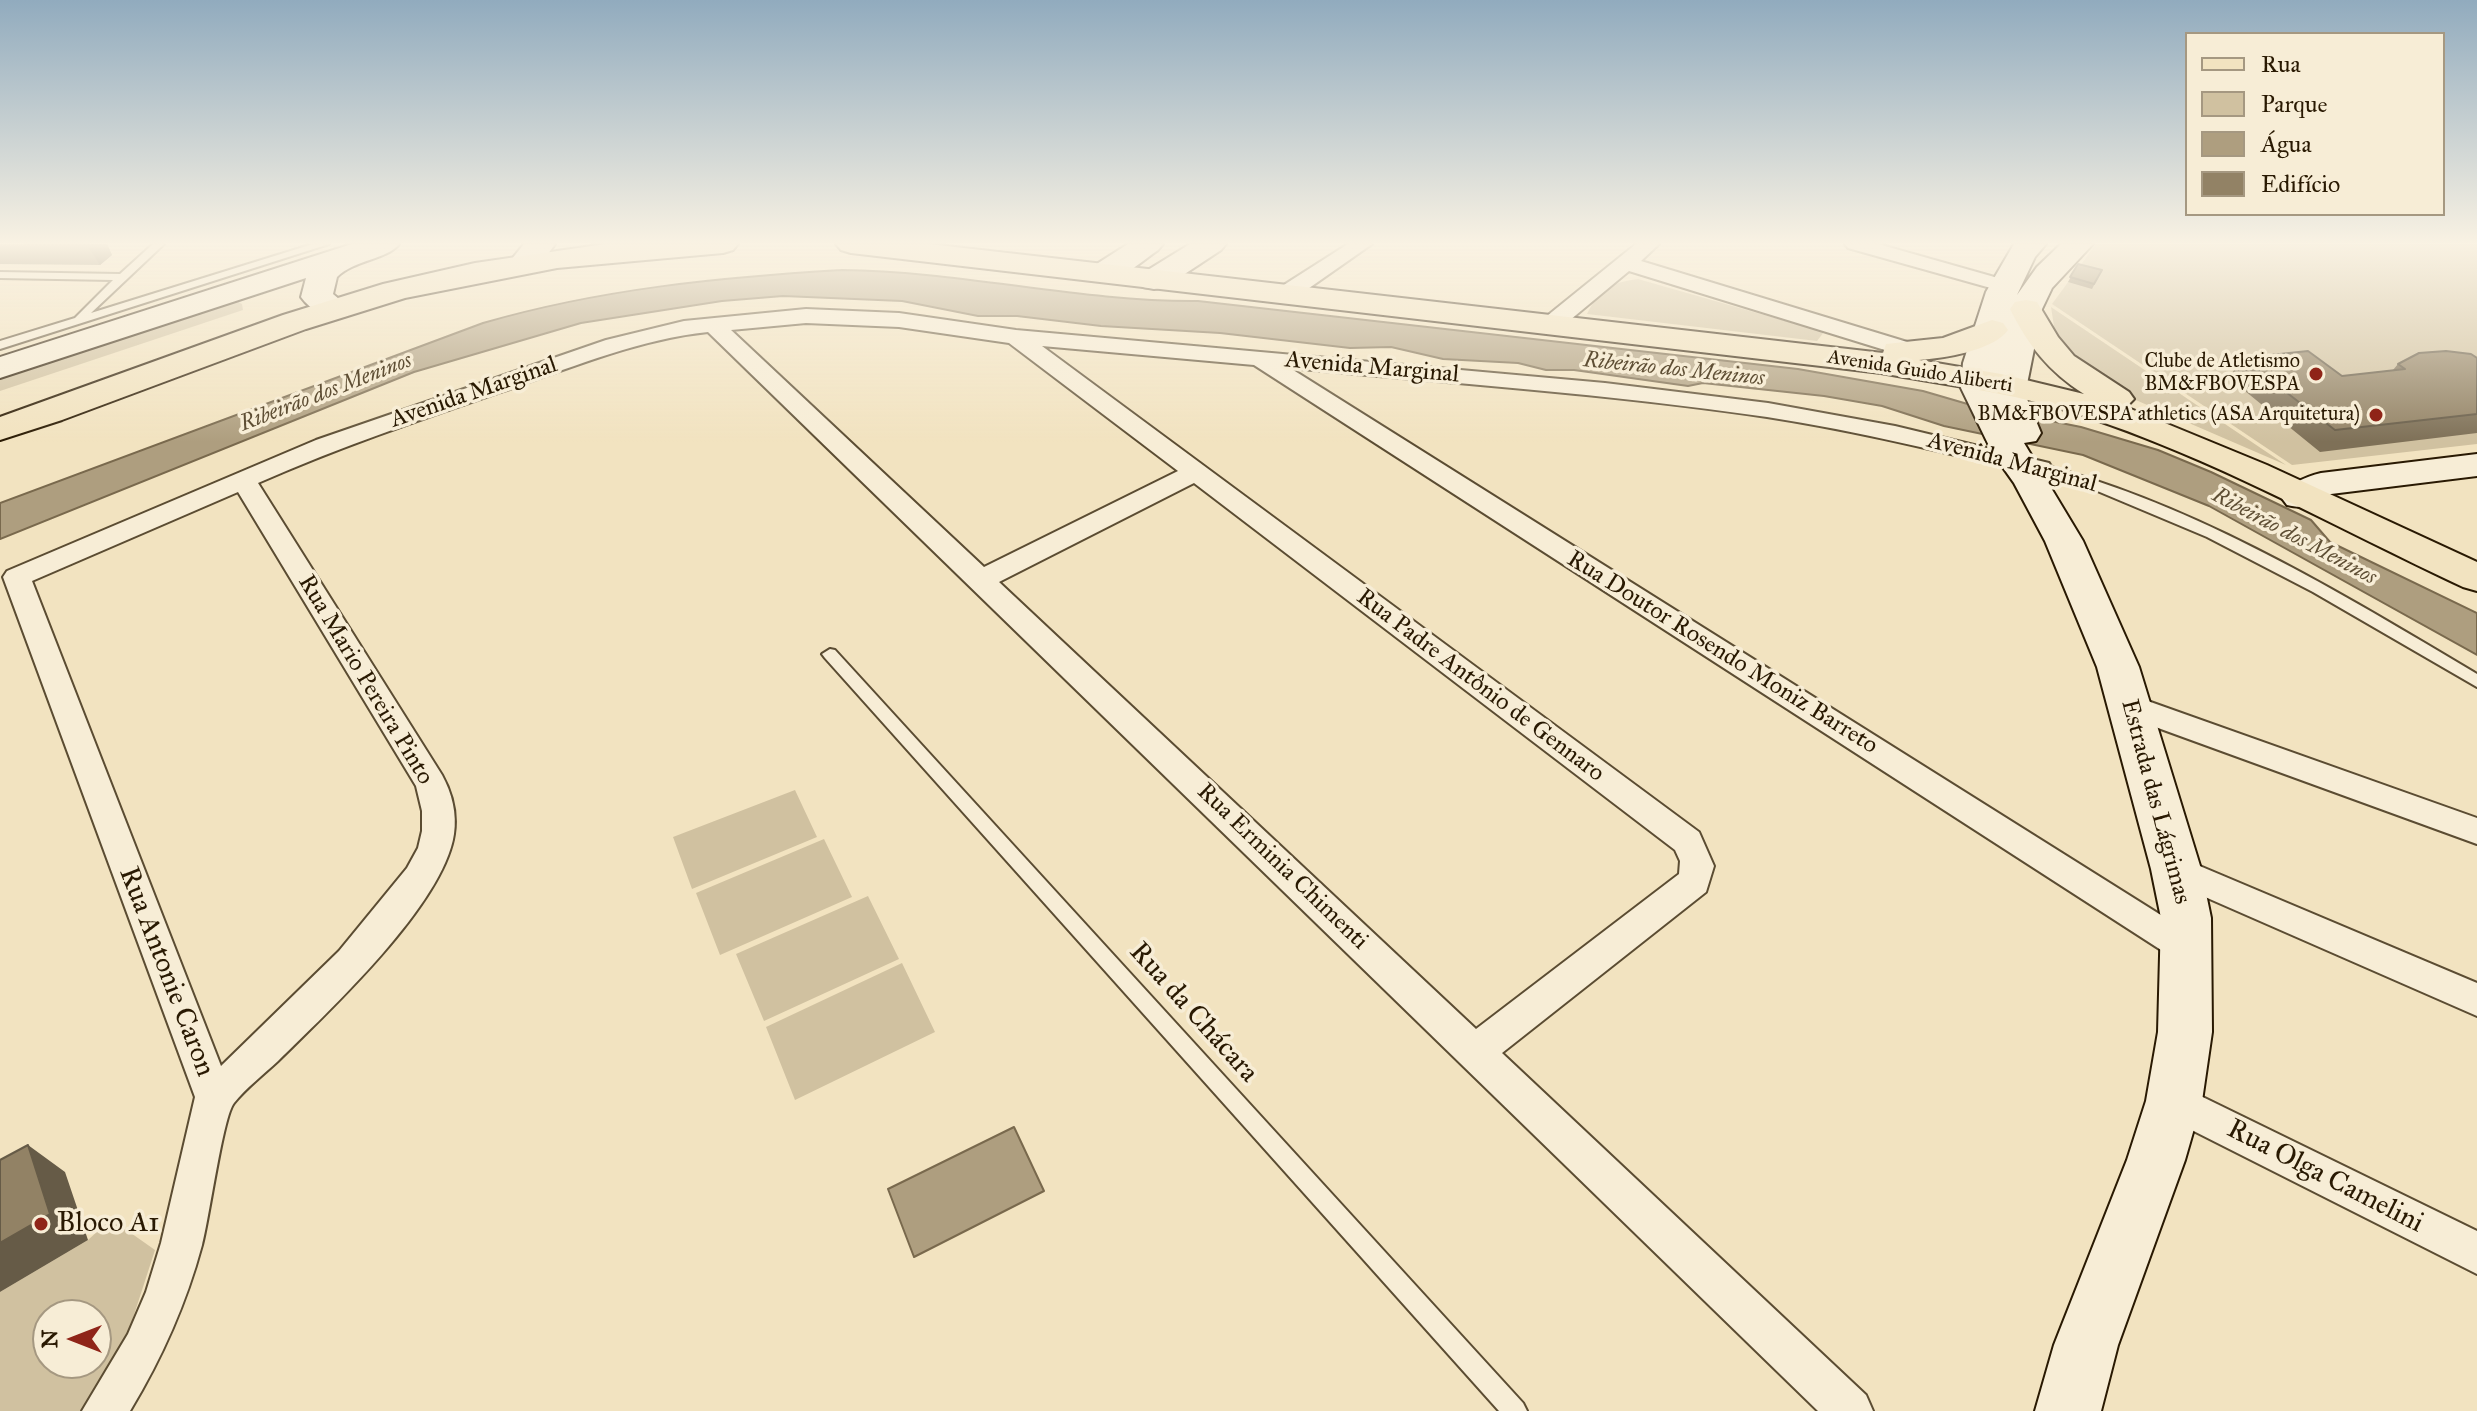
<!DOCTYPE html>
<html>
<head>
<meta charset="utf-8">
<style>
  body { margin:0 }
  #map { position:relative; width:2477px; height:1411px; overflow:hidden; background:#f2e3c0; font-family:"IM FELL Great Primer",serif }
  canvas { display:block }
  .legend { position:absolute; left:2185px; top:32px; width:260px; height:184px; box-sizing:border-box; background:#f7edd6; border:2px solid #a59881; margin:0; padding:10px 14px; list-style:none; font-size:24px; color:#291902 }
  .legend li { display:flex; align-items:center; gap:16px; height:40px }
  .legend b { width:40px; border:2px solid #a59881 }
  .north { position:absolute; left:32px; top:1299px; width:80px; height:80px; box-sizing:border-box; background:#f7edd6; border:2px solid #a59881; border-radius:50%; rotate:270deg; font-size:22px; font-weight:700; line-height:32px; text-align:center; color:#291902 }
  .north::after { content:''; display:block; margin:auto; width:28px; height:36px; background:#8f2418; clip-path:polygon(50% 0,100% 100%,50% 72%,0 100%) }
</style>
</head>
<body>
<div id="map">
<canvas width="2477" height="1411"></canvas>
<ul class="legend">
<li><b style="height:10px;background:#f2e3c0"></b>Rua</li>
<li><b style="height:22px;background:#d0c1a0"></b>Parque</li>
<li><b style="height:22px;background:#ae9e7f"></b>Água</li>
<li><b style="height:22px;background:#928265"></b>Edifício</li>
</ul>
<div class="north">N</div>
</div>
<script>
const c = document.querySelector('canvas').getContext('2d');
c.lineJoin = 'round';
function fill(path, color) { c.fillStyle = color; c.fill(path, 'evenodd'); }
function stroke(path, color, width, dash) { c.strokeStyle = color; c.lineWidth = width; c.lineCap = dash ? 'butt' : 'round'; c.setLineDash(dash || []); c.stroke(path); }
function label(font, color, halo, rows, align = 'center') {
  c.font = font + ' "IM FELL Great Primer",serif'; c.lineWidth = 7; c.setLineDash([]); c.textBaseline = 'middle'; c.strokeStyle = halo; c.fillStyle = color; for (const [text, x, y, turn = 0] of rows) {
    c.save(); c.translate(x, y); c.rotate((+turn || 0) * Math.PI / 180); c.textAlign = isNaN(turn) ? turn : align; if (halo) c.strokeText(text, 0, 0); c.fillText(text, 0, 0); c.restore();
  }
}
const green = new Path2D(`
  M2096 244H2477V444L2292 465 2052 304Z
  M1638 279 1824 332 1817 341 1587 314C1600 288 1610 283 1638 279Z
  M237 301 242 304 243 310 0 391V374Z
  M2051 307 2286 465 2101 385 2071 362 2055 333Z
  M795 790 817 837 692 889 673 837Z
  M824 839 852 897 720 955 696 893Z
  M868 896 899 959 764 1021 736 954Z
  M902 963 935 1032 795 1100 766 1027Z
  M111 1219 155 1250 120 1358 85 1411H0V1292L88 1240ZM48 1315H96V1363H48Z`);
const water = new Path2D(`
  M842 270C962 271 1079 302 1198 301L1798 369 1923 391 1971 405 2081 427 2158 450 2211 472 2311 520 2330 542 2477 613V655L2209 506 2083 455 1944 426 1882 406 1824 396 1703 383 1688 386 1574 370H1546L1518 363 1443 359 1391 347 1350 348 1220 333 1101 326 1017 316H978L902 301 783 296 722 301 581 323 414 372 0 539V503L483 323C600 289 721 277 842 270Z
  M1014 1127 1044 1191 914 1257 888 1189Z`);
const lane = new Path2D(`
  M153 244H164L91 313 313 244H329L0 349V341L75 318 113 280 0 278V272L120 274Z
  M2040 464C2197 505 2339 592 2477 674V687L2313 592 2207 537 2095 490 2035 471 2033 468Z
  M830 649 835 650 1523 1403 1527 1411H1499L825 658 822 654Z`);
const street = new Path2D(`
  M1348 244H1372L1292 300H1276L1273 295 1276 290Z
  M1636 244H1659L1641 261 1917 345 1920 350 1909 357 1901 355 1629 271 1558 330H1542L1539 325 1542 320Z
  M1845 244H1878L2012 282 2016 286 2005 292 1848 248Z
  M806 309 899 313 1016 330 1605 383 1768 403 1895 426 2049 463 2052 468 2049 473 2040 475C1950 454 1859 431 1767 417 1609 394 1449 383 1290 368L2199 939 2205 949 2199 959 2187 964 2175 959 1254 365 1042 346 1699 832 1714 866 1706 892 1502 1053 1866 1395 1873 1411H1818L708 332C641 339 578 365 515 387 428 417 342 446 258 483L442 775C452 793 457 814 454 834 444 904 328 1012 278 1061 263 1075 246 1088 234 1103 223 1116 209 1220 202 1245 186 1304 162 1358 130 1411H82L128 1334 146 1292 161 1243 195 1097 3 577 7 571 316 440 606 340 684 321ZM806 323 899 327 1009 343 1178 471 984 567 731 330ZM1194 483 1675 850 1680 861 1679 874 1476 1029 999 582ZM238 492 416 786 422 811V831L418 848 407 868 339 951 221 1066 32 581Z
  M2128 694 2477 818V844L2117 713 2113 705 2117 697Z
  M2176 856 2477 983V1016L2164 879 2159 869 2164 859Z
  M2174 1083 2477 1231V1274L2160 1114 2155 1101 2160 1088Z`);
const secondary = new Path2D(`
  M352 244H399C388 259 354 260 337 277L333 294 351 309 346 316C328 320 312 312 301 297L306 278 0 378V357Z
  M524 244H555C543 261 533 277 511 271L507 265Z
  M1128 244H1163L1158 250C1139 263 1117 286 1092 279L1088 273 1092 267Z
  M1190 244H1226L1221 250 1165 287 1154 289 1143 287 1139 280 1143 273Z
  M2014 244H2046L2035 257 2017 295 2037 267 2061 244H2093L2052 288 2042 309 2025 394 2041 433 2036 441 2024 443 2083 541 2139 667 2201 869 2211 918 2212 1032 2202 1101 2185 1160 2118 1345 2101 1411H2035L2054 1345 2127 1160 2146 1101 2158 1032 2161 918 2151 869 2097 667 2045 541 2014 483 1992 452 1961 388 1963 363 1986 292Z
  M2477 454V476L2331 494C2315 504 2306 510 2287 505L2281 497C2290 483 2305 477 2321 473Z`);
const primary = new Path2D(`
  M605 244H738L733 250 723 253 557 268 405 298 306 329 62 420 0 440V417L283 315 383 284 475 263Z
  M836 244H929L1883 353 1886 344 1943 338 1992 320 2003 323 2008 330C1993 351 1944 358 1919 360L2001 374 2084 394C2049 372 2028 345 2010 309L2015 302 2026 300 2037 302 2058 337 2074 356 2129 392 2134 399 2126 407 2267 465 2477 562V591L2463 587C2337 528 2212 457 2078 414 2014 393 1947 385 1881 373L851 253 841 250Z`);
const wall = new Path2D(`
  M0 244H107L112 255 100 265 0 264Z
  M2078 264 2102 270 2092 289 2068 282Z
  M2242 358 2342 376 2393 370 2398 364 2477 358V433L2320 452 2229 378Z`);
const shadedWall = new Path2D(`
  M88 244H107L112 255 100 265 87 245Z
  M28 1145 65 1172 88 1240 0 1292V1243Z`);
const building = new Path2D(`
  M25 244H88L87 245Z
  M2078 264 2102 270 2094 284 2070 277Z
  M2308 351 2342 376 2405 369 2398 364 2419 353 2446 351 2471 354 2477 358V414L2335 430 2242 358Z
  M28 1145 50 1214 0 1243V1160Z`);
const markers = [
  [2316,374,8,"#8f2418"],
  [2376,415,8,"#8f2418"],
  [41,1224,8,"#8f2418"]
];
const farPoinames = [
  ["Clube de Atletismo",2300,362],
  ["BM&FBOVESPA",2300,385],
  ["BM&FBOVESPA athletics (ASA Arquitetura)",2360,415]
];
const farStreetnames = [
  ["Avenida Guido Aliberti",1920,372,9]
];
const farWaternames = [
  ["Ribeirão dos Meninos",1674,370,6],
  ["Ribeirão dos Meninos",326,393,-21],
  ["Ribeirão dos Meninos",2294,537,28]
];
const streetNames = [
  ["Avenida Marginal",1372,368,5],
  ["Avenida Marginal",474,393,-19],
  ["Avenida Marginal",2012,463,15],
  ["Rua Doutor Rosendo Moniz Barreto",1722,653,32],
  ["Rua Mario Pereira Pinto",365,680,59],
  ["Rua Padre Antônio de Gennaro",1480,686,37],
  ["Estrada das Lágrimas",2155,802,75],
  ["Rua Erminia Chimenti",1282,867,44]
];
const nearStreetnames = [
  ["Rua Antonie Caron",166,972,69],
  ["Rua da Chácara",1193,1013,48],
  ["Rua Olga Camelini",2325,1177,27]
];
const nearPoinames = [
  ["Bloco A1",57,1224]
];
fill(green, '#d0c1a0');
fill(water, '#ae9e7f');
stroke(water, '#79694d', 2);
stroke(lane, '#5b4c32', 4);
stroke(street, '#5b4c32', 4);
stroke(secondary, '#291902', 4);
stroke(primary, '#291902', 4);
fill(lane, '#f7edd6');
fill(street, '#f7edd6');
fill(secondary, '#f7edd6');
fill(primary, '#f2e3c0');
fill(wall, '#7e7057');
fill(shadedWall, '#665b47');
fill(building, '#928265');
stroke(building, '#665b47', 2);
const sky = c.createLinearGradient(0, 0, 0, 442);
sky.addColorStop(0, '#91abbe');
sky.addColorStop(0.55, '#f9f2e3');
sky.addColorStop(1, '#f9f2e300');
c.fillStyle = sky;
c.fillRect(0, 0, 2477, 442);
for (const [x, y, r, color] of markers) { const dot = new Path2D(); dot.arc(x, y, r, 0, 2 * Math.PI); c.fillStyle = color; c.fill(dot); stroke(dot, '#f7edd6', 3); }
label('20px', '#291902', '#f7edd6', farPoinames, 'right');
label('20px', '#291902', '#f7edd6', farStreetnames);
label('italic 22px', '#5e4e34', '#f7edd6', farWaternames);
label('24px', '#291902', '#f7edd6', streetNames);
label('28px', '#291902', '#f7edd6', nearStreetnames);
label('28px', '#291902', '#f7edd6', nearPoinames, 'left');
</script>
</body>
</html>
